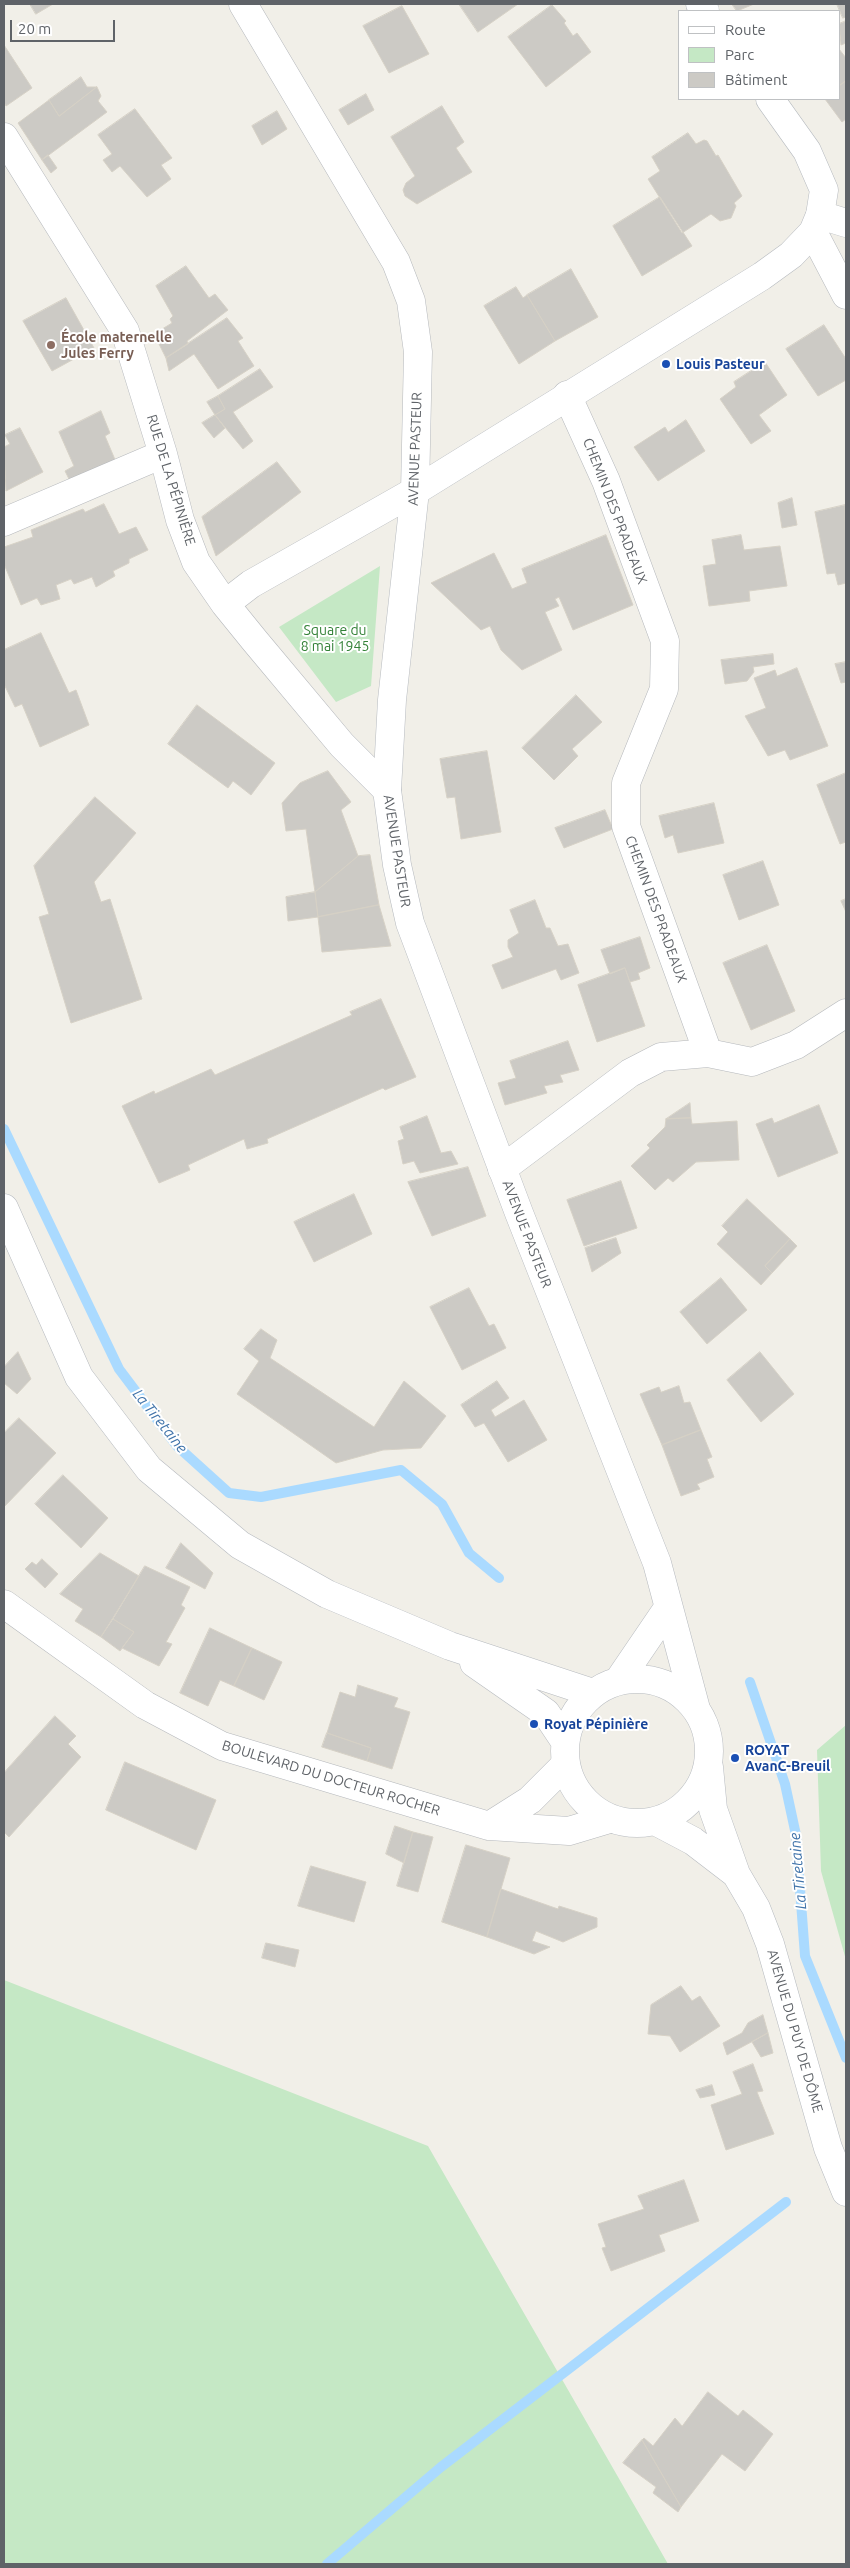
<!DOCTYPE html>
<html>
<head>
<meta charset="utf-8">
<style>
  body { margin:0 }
  #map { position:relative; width:850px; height:2568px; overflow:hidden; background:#f1efe8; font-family:Ubuntu,sans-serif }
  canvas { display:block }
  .frame { position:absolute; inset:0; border:5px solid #5f6368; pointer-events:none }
  .legend { position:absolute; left:678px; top:10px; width:162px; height:90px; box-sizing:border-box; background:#fff; border:1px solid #bfc1c3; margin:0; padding:6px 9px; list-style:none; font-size:15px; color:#5f6368 }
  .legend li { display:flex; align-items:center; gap:10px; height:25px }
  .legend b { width:25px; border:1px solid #bfc1c3 }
  .scale { position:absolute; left:10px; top:20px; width:105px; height:22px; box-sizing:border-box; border:2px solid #5f6368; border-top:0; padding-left:6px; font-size:15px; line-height:18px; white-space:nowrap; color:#5f6368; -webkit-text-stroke:4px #fff; paint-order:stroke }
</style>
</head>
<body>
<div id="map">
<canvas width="850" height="2568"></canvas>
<div class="frame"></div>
<ul class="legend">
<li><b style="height:6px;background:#fff"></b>Route</li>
<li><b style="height:14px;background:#c5e8c5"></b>Parc</li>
<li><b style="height:14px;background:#cccac5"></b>Bâtiment</li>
</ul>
<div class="scale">20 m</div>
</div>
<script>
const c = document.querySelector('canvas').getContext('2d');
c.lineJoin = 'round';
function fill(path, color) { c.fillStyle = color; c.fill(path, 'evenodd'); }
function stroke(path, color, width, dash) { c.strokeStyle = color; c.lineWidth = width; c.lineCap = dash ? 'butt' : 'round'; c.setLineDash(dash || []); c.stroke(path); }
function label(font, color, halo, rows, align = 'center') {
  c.font = font + ' Ubuntu,sans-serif'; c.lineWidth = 4; c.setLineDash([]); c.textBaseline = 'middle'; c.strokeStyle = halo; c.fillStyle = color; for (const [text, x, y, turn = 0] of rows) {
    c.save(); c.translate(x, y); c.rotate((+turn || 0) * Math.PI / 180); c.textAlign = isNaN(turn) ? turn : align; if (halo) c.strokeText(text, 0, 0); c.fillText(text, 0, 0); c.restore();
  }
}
const green = new Path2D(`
  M380 566 371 686 336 702 279 627Z
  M846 1725V1960L821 1871 817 1750Z
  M4 1980 428 2146 668 2564H4Z`);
const stream = new Path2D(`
  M4 1129 119 1369 177 1446 229 1493 261 1497 401 1470 442 1504 469 1553 499 1578
  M750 1682 785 1784 796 1835 805 1956 846 2058
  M327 2564 441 2467 786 2202`);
const building = new Path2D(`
  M30 4H53L36 14Z
  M459 4H518L478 32Z
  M732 4H754L737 11Z
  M837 4H846V17L843 18Z
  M552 5 566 21 564 23 573 36 577 33 591 52 546 87 508 37Z
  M402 6 429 54 389 73 363 26Z
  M846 21V43L841 45 839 24Z
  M4 45 32 88 6 106 4 102Z
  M839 49 846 58V81L839 86Z
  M81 77 87 87H97L59 116 49 100Z
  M846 81V119L842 122 825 99H839V86Z
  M97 87 101 96 98 101 107 112 42 160 18 123 49 100 59 116Z
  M366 94 374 110 348 125 339 110Z
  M442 106 464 142 456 148 472 172 417 204 405 196 403 190 406 183 415 176 391 137Z
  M135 109 172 158 161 165 171 179 147 197 120 166 112 172 103 160 112 154 98 135Z
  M277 111 287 129 262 145 252 126Z
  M688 133 696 144 704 140 707 141 716 156 718 155 742 196 734 203 736 206 731 218 720 221 711 214 682 233 648 179 660 171 652 157Z
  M48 155 57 168 51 173 42 160Z
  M660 197 692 246 642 276 613 226Z
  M186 266 209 298 215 294 228 310 187 341 188 344 166 358 154 334 172 323 170 319 173 316 156 286Z
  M571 269 598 317 555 341 527 295Z
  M516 287 523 298 527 295 555 341 519 364 484 306Z
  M66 298 94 348 52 371 23 321Z
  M227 318 243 338 238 341 254 366 218 389 194 354 169 371 166 358Z
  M824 325 846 359V380L818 396 786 349Z
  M765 362 787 395 759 415 771 431 751 444 720 399 736 387 734 382Z
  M260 369 273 387 233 412 253 441 243 449 215 415 225 409 218 396Z
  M218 396 225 409 215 415 207 402Z
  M101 411 110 433 105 436 116 462 70 481 65 471 74 466 59 432Z
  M215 415 225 428 214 438 202 423Z
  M686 420 705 451 658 481 634 447 665 427 668 432Z
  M20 428 43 472 6 491 4 447 10 444 5 435Z
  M277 462 301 492 216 556 202 517Z
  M792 498 797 525 782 528 778 503Z
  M104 504 119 534 136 527 148 550 129 559V563L113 571 115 576 96 587 92 577 74 584 71 579 56 585 60 599 41 605 37 598 21 605 4 564V547L33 537 31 530 83 509 85 512Z
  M845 505 846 583 838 585 835 573 827 574 815 512Z
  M606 535 633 605 573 630 559 597 555 599 559 606 545 612 562 650 522 670 501 650 490 626 481 630 431 583 494 553 512 589 527 583 522 569Z
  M741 535 744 550 780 546 787 586 749 591 750 601 709 606 703 566 716 564 712 540Z
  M41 633 69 693 76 690 89 725 40 747 22 704 15 707 4 684V650Z
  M773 654 774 664 753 667 754 672 747 681 725 684 721 660Z
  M846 662V682L841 683 835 664Z
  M797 668 828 746 790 760 785 750 768 756 745 716 766 708 754 678 775 670 777 676Z
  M576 695 602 722 572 749 578 756 554 780 522 748Z
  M197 705 275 763 251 795 233 781 228 788 168 744Z
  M487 751 501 832 461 839 455 797 447 798 440 759Z
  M328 771 351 802 341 810 358 856 315 892 306 829 286 831 282 803 300 783Z
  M846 773V842L840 844 817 785Z
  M95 797 136 833 94 882 101 902 110 899 142 999 71 1023 39 917 49 914 34 866Z
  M714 803 724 843 678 853 673 835 665 838 659 816Z
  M605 810 613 829 564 848 555 828Z
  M370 855 379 905 318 917 315 892 358 856Z
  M763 861 779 905 739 920 723 875Z
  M315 892 318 917 288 921 286 897Z
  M846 899V912L841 901Z
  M535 900 546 928H550L558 946 568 944 579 973 561 980 556 969 502 989 492 965 513 957 508 947V940L519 933 510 910Z
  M379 905 391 946 322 952 318 917Z
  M640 937 650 968 638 973 640 979 630 982 625 968 610 974 601 950Z
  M767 945 795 1011 751 1030 723 963Z
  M625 968 645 1026 597 1042 578 985Z
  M381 999 416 1077 385 1090 383 1088 267 1139 268 1143 247 1149 244 1139 188 1165 190 1170 159 1183 122 1106 154 1091 155 1094 211 1069 215 1075 352 1015 350 1012Z
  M568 1041 579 1070 560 1075 563 1082 544 1086 547 1093 505 1105 498 1083 516 1078 510 1061Z
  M690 1103 691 1118 666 1119Z
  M819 1105 838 1153 778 1177 756 1124 772 1118 774 1123Z
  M427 1116 441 1153 451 1151 458 1164 420 1173 414 1161 403 1164 398 1141 404 1139 400 1127Z
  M691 1118 692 1124 737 1121 739 1160 696 1162 673 1182 668 1178 655 1190 631 1166 650 1148 647 1145 665 1127 666 1119Z
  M468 1167 486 1216 432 1236 408 1182Z
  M621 1181 637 1228 584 1246 567 1200Z
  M354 1194 372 1234 314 1262 294 1222Z
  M747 1199 790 1239 765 1266 772 1273 761 1285 717 1244 728 1232 722 1226Z
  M616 1238 621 1253 592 1272 585 1248Z
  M790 1239 797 1246 772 1273 765 1266Z
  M721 1278 747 1310 707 1344 680 1312Z
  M469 1288 489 1326 494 1324 506 1348 462 1370 430 1307Z
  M261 1329 277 1340 270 1358 374 1427 404 1381 446 1416 421 1448 383 1450 336 1463 237 1394 259 1361 244 1349Z
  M18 1352 31 1379 17 1394 4 1383V1367Z
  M760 1352 794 1394 761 1422 727 1380Z
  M497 1381 509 1398 491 1410 495 1417 524 1400 547 1440 508 1462 484 1423 475 1427 461 1405Z
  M679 1386 684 1403 690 1402 701 1430 662 1445 640 1394 659 1387 661 1392Z
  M19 1418 56 1453 4 1507V1433Z
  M701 1430 712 1457 707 1459 714 1477 697 1484 700 1489 681 1496 662 1445Z
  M63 1475 108 1518 81 1548 35 1504Z
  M181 1543 213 1573 205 1589 166 1568Z
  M100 1553 139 1576 101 1637 75 1621 83 1609 60 1594Z
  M42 1559 58 1574 45 1588 25 1569 32 1562 36 1565Z
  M145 1566 190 1587 181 1605 185 1608 166 1642 172 1644 159 1666 122 1648 134 1632 113 1619Z
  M113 1619 134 1632 120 1651 101 1637Z
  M210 1628 252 1648 234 1686 220 1680 208 1706 180 1693Z
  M252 1648 282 1662 264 1700 234 1686Z
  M358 1685 398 1698 394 1707 410 1712 392 1769 367 1761 371 1748 327 1733 340 1692 355 1697Z
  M55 1716 76 1736 68 1744 81 1757 9 1837 4 1832V1773Z
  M327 1733 371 1748 367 1761 322 1747Z
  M125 1762 216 1800 196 1850 106 1810Z
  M395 1826 413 1832 404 1863 386 1854Z
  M413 1832 433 1837 418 1892 397 1886Z
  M466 1845 510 1858 487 1937 442 1922Z
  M311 1866 366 1882 354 1922 298 1906Z
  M501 1889 558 1909 559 1906 597 1918V1927L563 1942 536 1931 532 1941 550 1947 534 1954 487 1937Z
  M266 1943 299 1950 295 1967 262 1958Z
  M681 1986 692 2001 700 1996 720 2026 680 2052 670 2036 648 2034 651 2005Z
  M763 2015 768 2033 727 2055 723 2043 742 2033 748 2023Z
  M768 2033 773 2053 761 2057 752 2042Z
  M753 2064 763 2091 757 2092 774 2134 726 2150 711 2105 742 2094 733 2072Z
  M712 2085 715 2095 700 2098 696 2090Z
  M684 2180 699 2221 659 2235 665 2251 611 2271 602 2248 606 2247 598 2224 644 2209 638 2196Z
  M708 2392 738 2416 743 2410 773 2434 745 2471 722 2454 681 2507 642 2440 644 2438 653 2446 675 2418 682 2426Z
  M642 2440 681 2507 678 2512 653 2493 656 2487 623 2463Z`);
const minor = new Path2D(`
  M4 137 125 331 163 454 180 520 196 562 225 604 255 641 342 745 387 790
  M820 215 846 223
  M813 232 846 295
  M567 395 606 481 665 641 664 689 626 783V826L708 1053
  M4 522 163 454
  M225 604 251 584 415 491 418 352 411 301 396 262 243 4
  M502 1169 630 1073 661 1057 708 1053 752 1062 796 1045 846 1013
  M4 1604 145 1705 222 1746 489 1826 569 1831 609 1819
  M489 1826 530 1800 565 1765`);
const secondary = new Path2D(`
  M700 4 705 11
  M4 1208 79 1377 149 1469 240 1545 327 1594 450 1646 593 1693
  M474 1663 546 1713 564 1740
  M565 1751a72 72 0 1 1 144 0a72 72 0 1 1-144 0Z
  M619 1680 668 1608
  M696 1709 657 1563 519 1213 410 923 397 865 387 790 392 700 415 491 762 276 791 255 813 232 820 215 824 190 807 151 770 99
  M709 1767 713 1809 736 1874 756 1908 770 1944 828 2148 846 2192
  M657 1822 693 1841 736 1874`);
const markers = [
  [51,345,5,"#8d6e63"],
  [666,364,5,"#1a4fb4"],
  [534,1724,5,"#1a4fb4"],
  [735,1758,5,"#1a4fb4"]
];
const educationNames = [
  ["École maternelle",61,337],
  ["Jules Ferry",61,353]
];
const transitNames = [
  ["Louis Pasteur",676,364],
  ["Royat Pépinière",544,1724],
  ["ROYAT",745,1750],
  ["AvanC-Breuil",745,1766]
];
const streetNames = [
  ["AVENUE PASTEUR",415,449,-88],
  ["RUE DE LA PÉPINIÈRE",171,480,73],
  ["CHEMIN DES PRADEAUX",615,511,69],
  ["AVENUE PASTEUR",397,851,81],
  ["CHEMIN DES PRADEAUX",656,909,70],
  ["AVENUE PASTEUR",527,1234,69],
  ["BOULEVARD DU DOCTEUR ROCHER",331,1778,17],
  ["AVENUE DU PUY DE DÔME",795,2031,74]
];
const parkNames = [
  ["Square du",335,630],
  ["8 mai 1945",335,646]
];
const waterNames = [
  ["La Tiretaine",160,1421,51],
  ["La Tiretaine",798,1871,-95]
];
fill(green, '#c5e8c5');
stroke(stream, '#aadaff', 10);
fill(building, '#cccac5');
stroke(building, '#d6d1c6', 1);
stroke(minor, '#b5b8bc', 29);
stroke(secondary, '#b6babf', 29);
stroke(minor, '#fff', 28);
stroke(secondary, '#fff', 28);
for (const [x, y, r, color] of markers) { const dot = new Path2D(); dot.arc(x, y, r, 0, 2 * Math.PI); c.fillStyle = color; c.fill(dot); stroke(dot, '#fff', 2); }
label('bold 14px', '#785e54', '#fff', educationNames, 'left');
label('bold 14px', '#164399', '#fff', transitNames, 'left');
label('14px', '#5f6368', '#fff', streetNames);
label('14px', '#348238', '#fff', parkNames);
label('italic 15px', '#4174aa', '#fff', waterNames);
</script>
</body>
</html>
